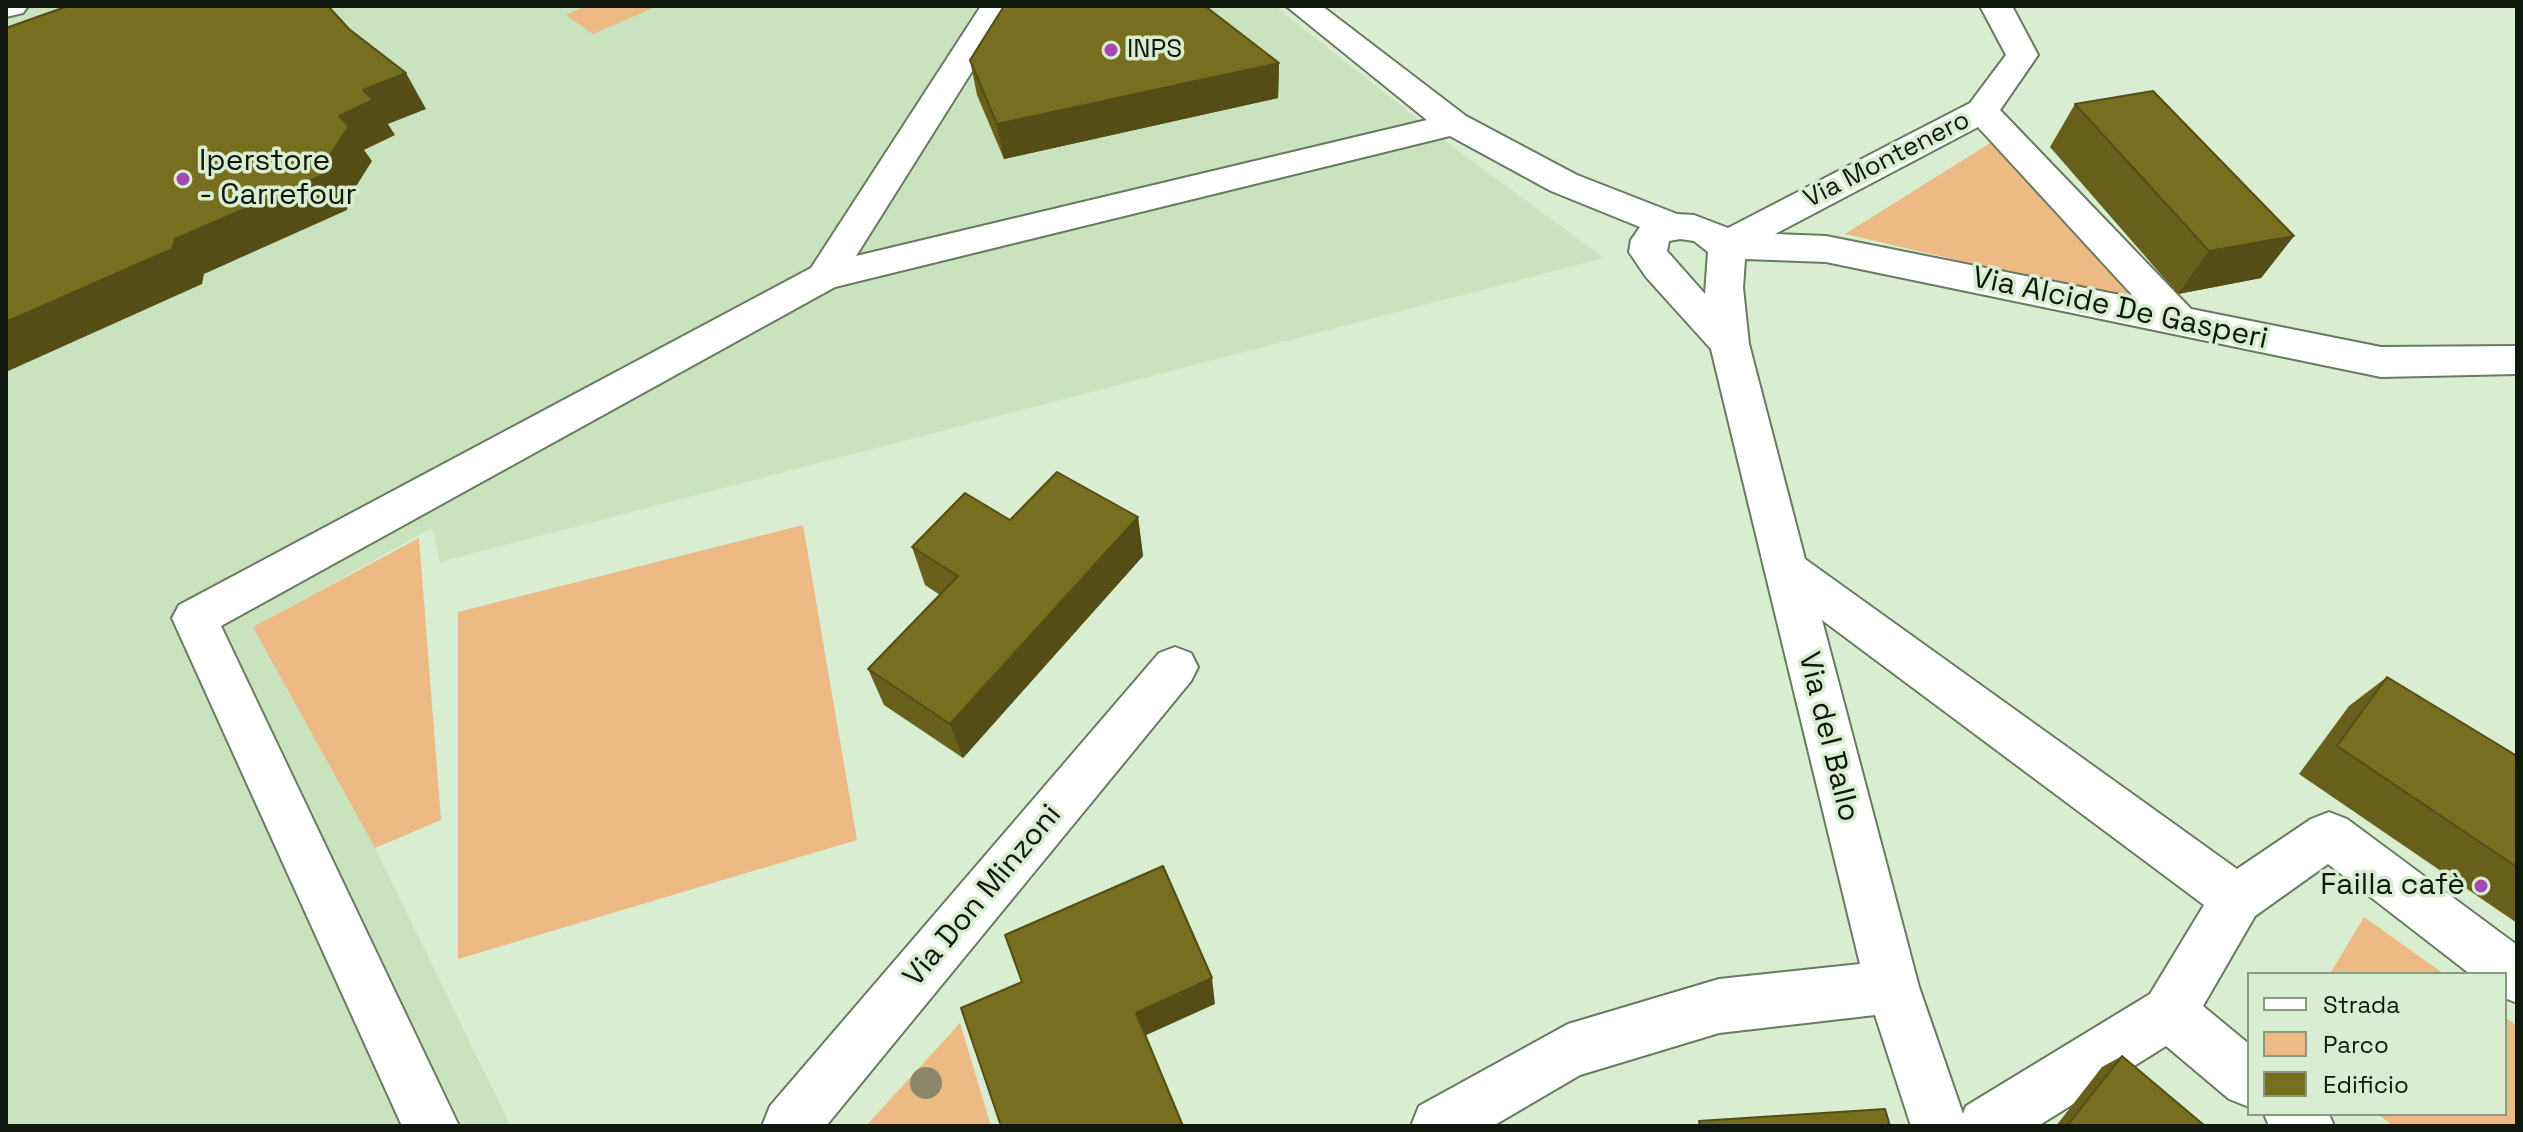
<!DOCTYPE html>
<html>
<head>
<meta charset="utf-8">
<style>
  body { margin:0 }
  #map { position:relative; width:2523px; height:1132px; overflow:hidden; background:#d9eed1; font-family:"Space Grotesk",sans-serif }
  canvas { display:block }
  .frame { position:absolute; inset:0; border:8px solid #10170d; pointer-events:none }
  .legend { position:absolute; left:2247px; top:972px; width:260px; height:144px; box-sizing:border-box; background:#d9eed1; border:2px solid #899883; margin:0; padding:10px 14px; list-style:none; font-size:24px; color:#10170d }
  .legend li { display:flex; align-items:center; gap:16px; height:40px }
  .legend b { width:40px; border:2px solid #899883 }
</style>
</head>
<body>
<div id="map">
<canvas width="2523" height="1132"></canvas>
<div class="frame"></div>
<ul class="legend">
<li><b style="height:10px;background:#fff"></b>Strada</li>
<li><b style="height:22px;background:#edb984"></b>Parco</li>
<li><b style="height:22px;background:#786e1f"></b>Edificio</li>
</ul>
</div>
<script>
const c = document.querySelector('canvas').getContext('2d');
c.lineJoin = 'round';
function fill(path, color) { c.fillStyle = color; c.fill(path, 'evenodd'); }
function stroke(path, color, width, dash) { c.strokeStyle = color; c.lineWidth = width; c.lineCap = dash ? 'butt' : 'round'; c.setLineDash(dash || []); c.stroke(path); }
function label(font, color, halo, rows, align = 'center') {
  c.font = font + ' "Space Grotesk",sans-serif'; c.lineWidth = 7; c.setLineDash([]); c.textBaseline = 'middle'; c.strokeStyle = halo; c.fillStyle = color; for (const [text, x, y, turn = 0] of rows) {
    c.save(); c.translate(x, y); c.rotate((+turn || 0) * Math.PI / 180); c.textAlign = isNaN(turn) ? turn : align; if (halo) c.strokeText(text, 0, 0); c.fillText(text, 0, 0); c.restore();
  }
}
const built = new Path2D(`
  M6 6H1275L1461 153 1604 258 440 562 432 528 254 627 375 848 511 1126H6Z`);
const green = new Path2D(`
  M586 6H658L593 34 566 15Z
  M1995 140 2147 304 1845 234Z
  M803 525 857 840 458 959V612Z
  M419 538 441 820 375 848 253 627Z
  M2364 917 2444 974H2330Z
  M2505 1017 2517 1026V1126H2393L2378 1114H2505Z
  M960 1023 991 1126H866Z`);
const minor = new Path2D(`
  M6 6H28L23 13 6 17Z
  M981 6H1013L856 256 1427 120 1286 6H1322L1466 116 1577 175 1677 214 1694 215 1728 228 1970 103 2006 55 1980 6H2012L2038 55 2000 110 2191 309 2381 347 2517 346V374L2381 377 1826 262 1745 259 1743 288 1749 344 1805 559 2237 869 2311 819 2329 812 2347 819 2517 945V1003L2505 998V974H2470L2328 864 2255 916 2203 1006 2249 1044V1107L2229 1099 2166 1046 2038 1126H1911L1875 1015 1719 1033 1580 1075 1493 1126H1411L1419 1106 1568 1024 1719 979 1860 964 1711 349 1646 277 1629 252 1631 240 1640 227 1551 191 1450 136 835 287 221 626 459 1126H402L172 618 179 605 811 268ZM1978 127 2135 298 1826 236 1775 234ZM1680 239 1694 241 1708 252 1705 294 1667 251 1669 241ZM1822 620 2204 905 2150 994 1966 1106 1963 1114 1919 987Z
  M1175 647 1191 653 1198 667 1191 681 826 1126H762L770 1106 1159 653Z
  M2264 1114H2329L2334 1126H2269Z`);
const trees = [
  [926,1083]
];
const wall = new Path2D(`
  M970 60 1279 63 1278 98 1004 159 977 95Z
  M2075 104 2294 236 2261 278 2178 294 2050 147Z
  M1138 517 1143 556 963 758 884 705 868 669 940 595 925 585 912 547 1010 520Z
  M2387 677 2517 756V923L2299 774 2349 706Z
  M2122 1056 2205 1126H2056L2102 1067Z`);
const shadedWall = new Path2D(`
  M1279 63 1278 98 1004 159 997 124Z
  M406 73 426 109 388 124 395 135 364 150 372 161 350 196 347 210 204 274 202 284 6 372V322L175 239 339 116 363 90Z
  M2294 236 2261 278 2178 294 2209 251Z
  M1138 517 1143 556 963 758 950 724Z
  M1212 978 1215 1004 1142 1037 1136 1013Z`);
const building = new Path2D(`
  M68 6H328L349 29 406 73 363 90 373 100 339 116 349 126 326 161 323 175 175 239 172 249 6 322V28Z
  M1004 6H1205L1279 63 997 124 970 60Z
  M2153 91 2294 236 2209 251 2075 104Z
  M1057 472 1138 517 950 724 868 669 958 576 912 547 965 493 1010 520Z
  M2387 677 2517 756V867L2337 746Z
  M1163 866 1212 978 1136 1013 1183 1126H1001L961 1008 1022 982 1005 935Z
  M2122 1056 2205 1126H2067Z
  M1885 1109 1890 1126H1700L1699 1121Z`);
const markers = [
  [1111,50,8,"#a448b3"],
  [183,179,8,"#a448b3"],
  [2481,886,8,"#a448b3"]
];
const farPoinames = [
  ["INPS",1127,50]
];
const farStreetnames = [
  ["Via Montenero",1887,160,-27]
];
const poiNames = [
  ["Iperstore",199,162],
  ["- Carrefour",199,196],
  ["Failla cafè",2465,886,"right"]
];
const streetNames = [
  ["Via Alcide De Gasperi",2120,309,12],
  ["Via del Ballo",1828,737,76],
  ["Via Don Minzoni",983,896,-50]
];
fill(built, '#cae3bf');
fill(green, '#edb984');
stroke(minor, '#687a60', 4);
fill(minor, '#fff');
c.fillStyle = '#8d8769';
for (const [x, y] of trees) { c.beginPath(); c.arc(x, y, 16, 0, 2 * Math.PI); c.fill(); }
fill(wall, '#675f1b');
fill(shadedWall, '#544d16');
fill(building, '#786e1f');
stroke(building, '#544d16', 2);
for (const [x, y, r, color] of markers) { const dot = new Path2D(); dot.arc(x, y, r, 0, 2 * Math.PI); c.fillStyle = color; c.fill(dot); stroke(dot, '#d9eed1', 3); }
label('26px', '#10170d', '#d9eed1', farPoinames, 'left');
label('26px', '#10170d', '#d9eed1', farStreetnames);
label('30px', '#10170d', '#d9eed1', poiNames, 'left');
label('30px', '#10170d', '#d9eed1', streetNames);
</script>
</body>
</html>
